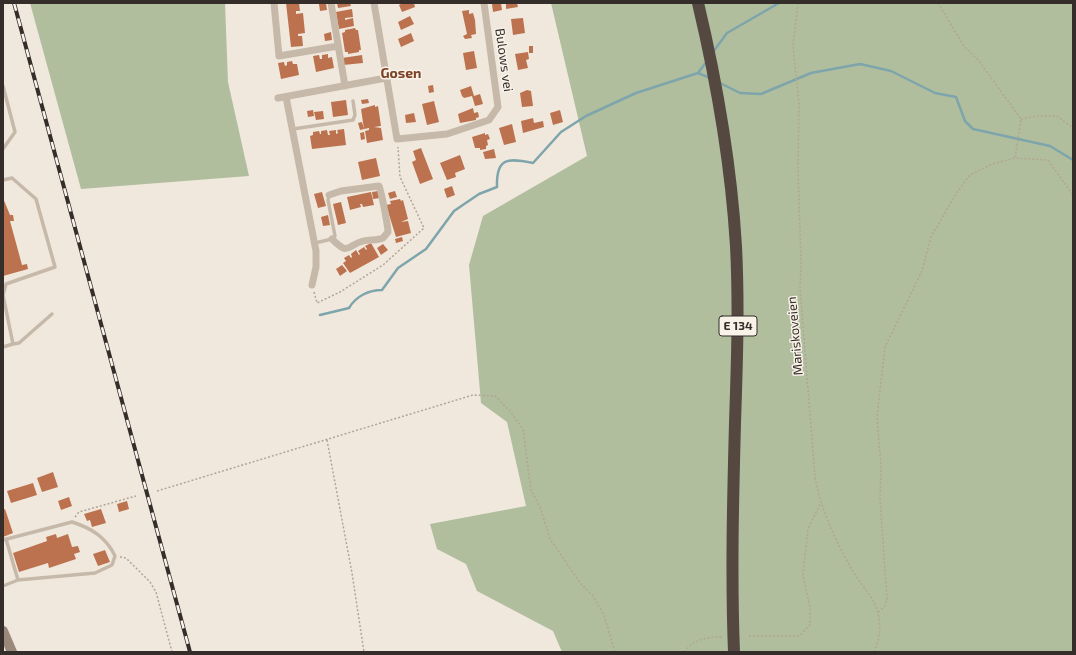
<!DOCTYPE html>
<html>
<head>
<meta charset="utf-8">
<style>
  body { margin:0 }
  #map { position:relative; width:1076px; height:655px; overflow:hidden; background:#f0e8dd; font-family:"Exo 2",sans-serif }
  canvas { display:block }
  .frame { position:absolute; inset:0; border:4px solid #352d29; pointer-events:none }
</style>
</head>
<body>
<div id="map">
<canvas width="1076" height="655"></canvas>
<div class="frame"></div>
</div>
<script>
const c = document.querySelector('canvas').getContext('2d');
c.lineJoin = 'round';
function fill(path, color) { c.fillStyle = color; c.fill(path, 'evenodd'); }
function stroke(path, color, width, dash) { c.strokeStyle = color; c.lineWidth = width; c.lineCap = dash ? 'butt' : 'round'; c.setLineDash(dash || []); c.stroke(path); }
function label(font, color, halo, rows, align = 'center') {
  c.font = font + ' "Exo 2",sans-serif'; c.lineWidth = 3; c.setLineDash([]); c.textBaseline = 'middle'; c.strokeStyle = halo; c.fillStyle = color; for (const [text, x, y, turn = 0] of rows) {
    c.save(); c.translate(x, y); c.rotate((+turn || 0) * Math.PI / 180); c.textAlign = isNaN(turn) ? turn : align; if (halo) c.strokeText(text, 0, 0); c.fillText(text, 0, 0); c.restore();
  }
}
const green = new Path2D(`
  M30 3H225L228 82 249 176 81 189Z
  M551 3H1073V652H562L553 631 477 591 466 564 437 549 430 524 526 506 507 422 481 403 469 265 483 216 587 156Z`);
const stream = new Path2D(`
  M713 52 727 33 779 3
  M698 73 707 61
  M720 83 740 93 761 94 811 73 860 64 891 71 935 93 956 97 965 121 973 129 1050 146 1073 160
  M320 315 349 308C356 296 369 290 382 290L398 268 426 249 454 211 479 194 497 187C496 157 508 158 533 163L561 132 586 116 636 93 698 73 710 78`);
const building = new Path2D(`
  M286 3H299L300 11H296V14L303 13 305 33 298 34V36H302L303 46 291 47Z
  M326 3 327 10 320 11 319 4Z
  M337 3H350L351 6 338 8Z
  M403 3H414L415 7 402 12 399 5Z
  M501 3 502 10 493 12 492 4Z
  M506 3H517L518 7 506 9Z
  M352 9 353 17 345 18V20L353 18 354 26 339 29 336 12Z
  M469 10V14L473 13 475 20 476 34 471 35 472 38 465 39 463 36 467 34 462 11Z
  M410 16 414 24 401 30 398 22Z
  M523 18 525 33 513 35 511 19Z
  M355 28 356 30H358L361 50H359V52L348 54V52H345L342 33 345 32V30Z
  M331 32 332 40 325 41 324 34Z
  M411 33 414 41 401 47 398 39Z
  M529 46H533V53H529Z
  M474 51 477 68 466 70 463 53Z
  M528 52 529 59 526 60 528 68 518 70 515 54Z
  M328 54V58L332 57 334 68 316 72 313 56 319 55 320 59H322V55Z
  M362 55 363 63 343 65 342 58Z
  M292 61 293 64H297L299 75 281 79 278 63 284 62 285 66 287 65V62Z
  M433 85 434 92 429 93 428 86Z
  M471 86 474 96 480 94 483 104 475 106 472 96 464 98 462 96 460 90Z
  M527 90 531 91 533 106 522 107 520 93Z
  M368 99 369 103 362 104 361 100Z
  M346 100 348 115 333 117 331 102Z
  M434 101 439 122 427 125 422 104Z
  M375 105V107L378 106 381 126 374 127 381 128 383 140 367 143 365 131 369 130V128L364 129 361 109Z
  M473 108 474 113 478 112 479 117 476 118V120L460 123 458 114Z
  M313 110 314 116 308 117 307 111Z
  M560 110 563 122 553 125 550 113Z
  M323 111 324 119 316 120 314 112Z
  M414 113 416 122 406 123 405 115Z
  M533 118 534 123 543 121 544 127 523 133 521 121Z
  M362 122 364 129 360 130 358 123Z
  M512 124 516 142 504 145 499 128Z
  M344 129 346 145 312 149 310 136 313 135V132L319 131 320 134H321V131L327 130 328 135H330L329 131 336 130V134L338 133 337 130Z
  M364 132 365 139 361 140 360 133Z
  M485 133V135L488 134 490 139 487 140 488 145 486 146V149L480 150V148H475L472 137Z
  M421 148 433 179 420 184 412 162 416 160 413 151Z
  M494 149 496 158 485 159 483 152Z
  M460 155 465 169 455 173 456 177 447 180 440 163Z
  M376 158 380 176 362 180 358 162Z
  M452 186 455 195 447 198 444 189Z
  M378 191 380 198 373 199 372 192Z
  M395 191 397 197 390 199 388 193Z
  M322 192 326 206 318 208 314 194Z
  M371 192 374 205 363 207 362 204H360L361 207 350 210 347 197Z
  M3 198 10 215H13L14 221H10L22 265 27 264 28 269 3 276Z
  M400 199 401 201 403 200 408 219 401 222 408 221 411 233 396 237 386 205 391 204 390 201Z
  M341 202 346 223 338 225 333 204Z
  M328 215 330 225 323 226 321 217Z
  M402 237 403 241 396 243 395 239Z
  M371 243 379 257 350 273 343 263 346 261 344 258 349 255 351 258 352 257 351 254 356 250 359 255 360 254 358 251 364 247 366 250 367 249 365 246Z
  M383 244 388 250 381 255 377 248Z
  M342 265 347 271 340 276 336 269Z
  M53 472 58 487 42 492 37 478Z
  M33 483 37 495 11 503 7 491Z
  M69 497 72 506 61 510 58 501Z
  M127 501 129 509 119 512 117 504Z
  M5 509 13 533 3 537V510Z
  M101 509 106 523 92 527 90 520 87 521 84 514Z
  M56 534 57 538 68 534 72 547 78 546 80 552 74 554 76 559 49 568 48 563 19 572 13 553 47 541 46 537Z
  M105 550 110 562 98 566 93 554Z`);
const path = new Path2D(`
  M798 3 793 46 799 104 798 168 801 264 800 289 815 477C821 511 837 544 854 573 862 586 874 598 878 613 881 626 880 640 874 652
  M938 3 964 46 979 61 1021 119 1015 158 1048 160 1073 195
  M1021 119 1037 116H1057L1073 128
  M314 292 317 303 340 292 383 265 424 228 400 177 398 147
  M327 440 352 573 364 652
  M157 491 473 395 495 396 510 411 523 429 531 490 540 507 550 539 581 584 593 596 604 615 615 652
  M75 517 79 512 136 496
  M120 557 126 558 150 582 156 592 172 652
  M878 612 885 606 887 599 880 499 881 466 877 417 885 347 922 271 931 237 957 192 970 175 992 164 1015 158
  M749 636H799L810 625V607L803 575 808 529 821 502
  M684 652C694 639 707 637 723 637`);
const lane = new Path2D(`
  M3 86 15 132 3 149
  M293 129 353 120 355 115 353 101
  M3 180 12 178 36 199 55 267 6 284 3 295 13 344 3 347
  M315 243 332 239 335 236 328 200 329 195
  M13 344 19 343 52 314
  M6 539 18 580
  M3 540 72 522C91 528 106 537 115 556L112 565 95 573 18 580 3 586`);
const street = new Path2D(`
  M274 3 279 56 338 46
  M331 3 345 86
  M374 3 397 139 447 134 489 120 498 107 484 3
  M286 97 316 251V267L312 285
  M278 98 386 78
  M329 195 341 191 379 186C381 190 388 226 388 232L383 238C376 241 370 239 363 241 346 246 349 256 332 239`);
const secondary = new Path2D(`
  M3 631 12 652`);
const highway = new Path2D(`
  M698 3C717 83 731 163 736 246 739 305 737 364 735 423 733 499 731 576 734 652`);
const rail = new Path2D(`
  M14 3 190 652`);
const shields = [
  [738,326,38]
];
const shieldNames = [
  ["E 134",738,326]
];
const streetNames = [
  ["Bulows vei",504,60,82],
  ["Mariskoveien",795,336,-95]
];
const neighbourhoodNames = [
  ["Gosen",401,73]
];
fill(green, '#b0be9e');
stroke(stream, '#7ea5ab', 2.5);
fill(building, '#bc724f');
stroke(path, '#b3a494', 1.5, [2, 2]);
stroke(lane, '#c7b9a9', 3.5);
stroke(street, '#c7b9a9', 7);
stroke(secondary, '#9a897b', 10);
stroke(highway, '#554840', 12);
stroke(rail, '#352d29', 4);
stroke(rail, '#f8f2e9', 2.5, [8]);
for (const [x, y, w] of shields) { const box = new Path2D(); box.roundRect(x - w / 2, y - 10, w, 20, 3); c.fillStyle = '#f8f2e9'; c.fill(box); stroke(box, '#352d29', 1); }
label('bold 12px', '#352d29', null, shieldNames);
label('13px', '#352d29', '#f8f2e9', streetNames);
label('bold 14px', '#7d4328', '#f8f2e9', neighbourhoodNames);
</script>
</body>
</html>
